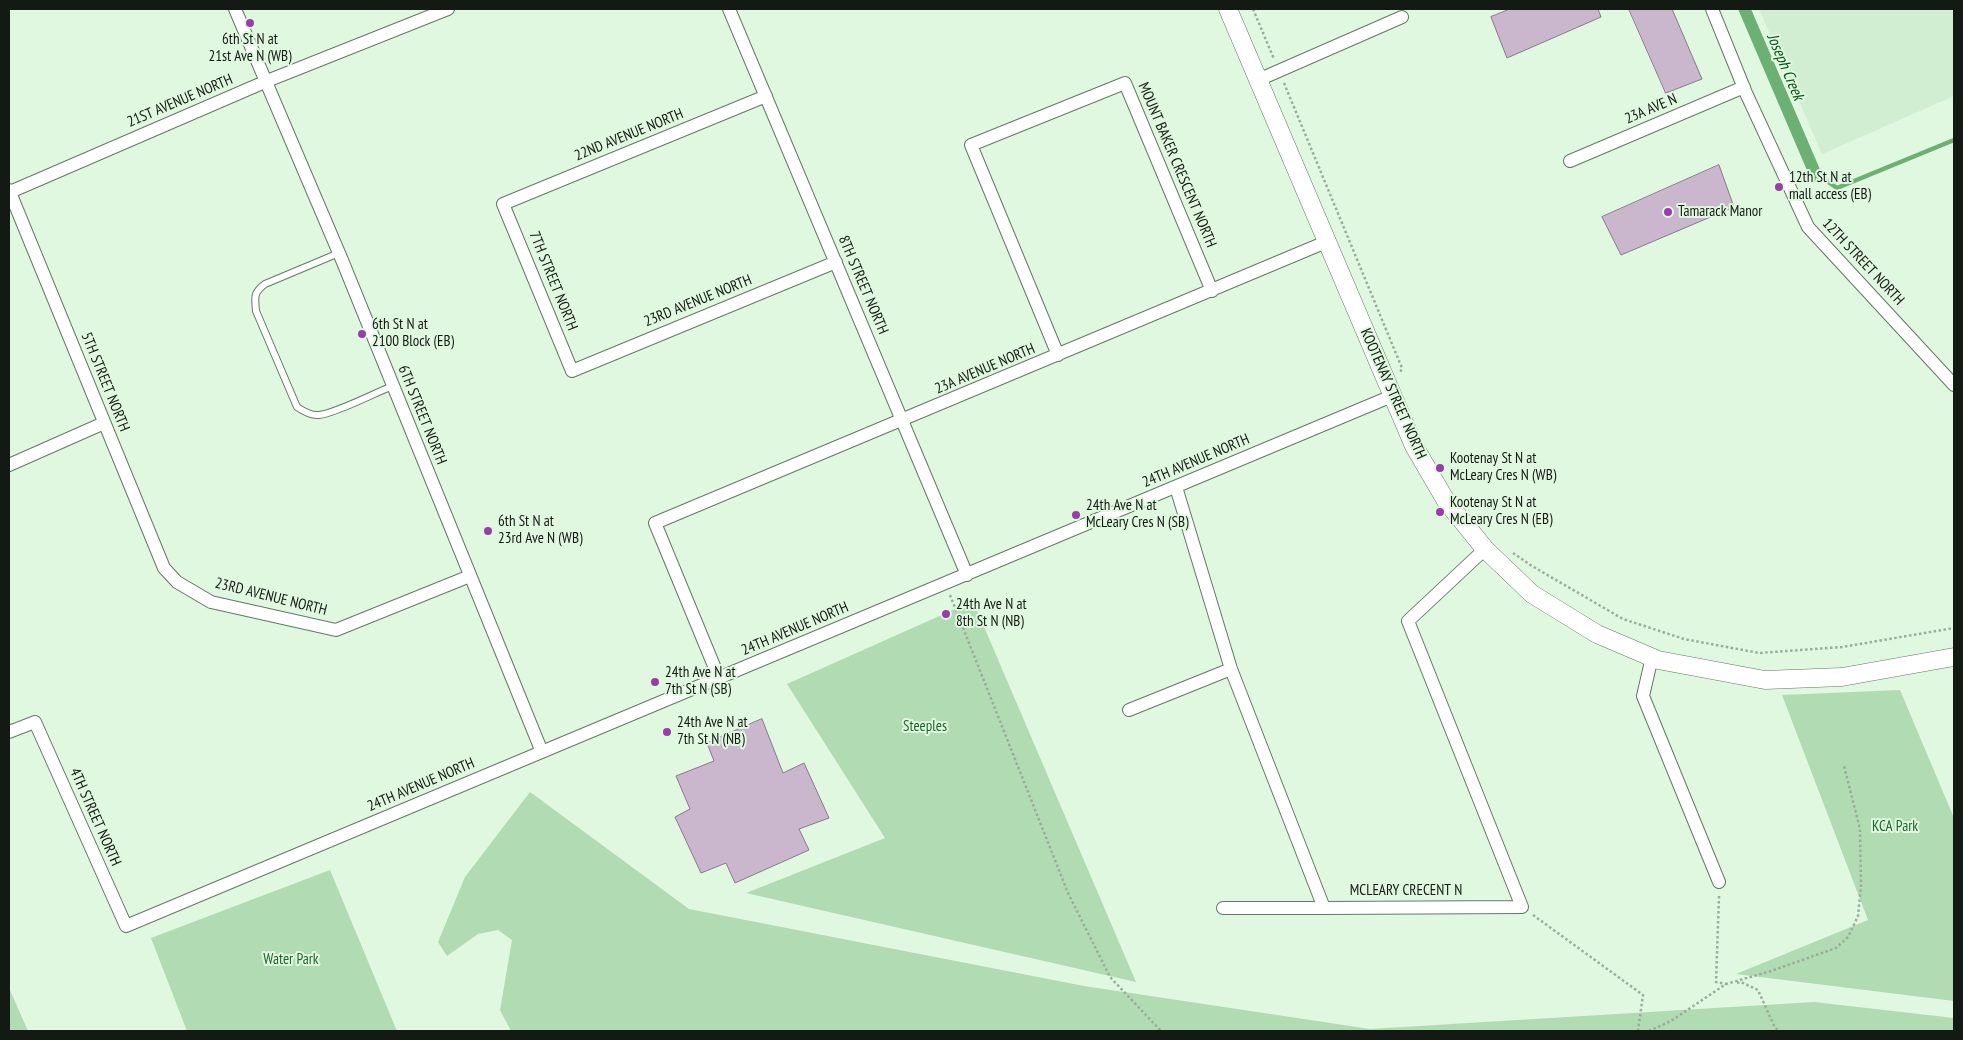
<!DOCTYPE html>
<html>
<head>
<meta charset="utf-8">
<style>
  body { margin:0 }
  #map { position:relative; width:1963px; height:1040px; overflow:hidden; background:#e0f7e0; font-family:"PT Sans Narrow",sans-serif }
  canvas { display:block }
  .frame { position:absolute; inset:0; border:10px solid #121a13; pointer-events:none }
</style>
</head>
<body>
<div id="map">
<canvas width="1963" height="1040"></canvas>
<div class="frame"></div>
</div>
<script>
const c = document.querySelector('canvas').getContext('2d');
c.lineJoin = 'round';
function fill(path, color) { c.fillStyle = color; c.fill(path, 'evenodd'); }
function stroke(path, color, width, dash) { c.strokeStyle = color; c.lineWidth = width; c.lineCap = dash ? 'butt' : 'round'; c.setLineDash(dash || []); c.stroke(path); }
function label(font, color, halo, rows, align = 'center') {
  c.font = font + ' "PT Sans Narrow",sans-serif'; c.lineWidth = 4; c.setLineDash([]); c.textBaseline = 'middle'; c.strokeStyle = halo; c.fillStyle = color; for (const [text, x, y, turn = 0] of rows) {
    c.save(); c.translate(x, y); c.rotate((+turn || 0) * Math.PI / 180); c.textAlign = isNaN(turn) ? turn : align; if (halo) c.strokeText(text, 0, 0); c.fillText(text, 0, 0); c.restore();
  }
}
const built = new Path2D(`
  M1759 9H1954V96L1822 154Z`);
const green = new Path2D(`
  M973 601 1136 982 746 893 885 838 787 684Z
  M1900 690 1954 818V1001L1736 974 1868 920 1782 695Z
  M530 792 689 909 1084 986 1370 1029 1814 1002 1954 1018V1031H511L500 1010 512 940 498 930 478 934 447 956 438 942 465 877Z
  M330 870 397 1031H187L151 938Z
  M9 988 28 1031H9Z`);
const water = new Path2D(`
  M1738 9H1751L1825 181 1812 182Z`);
const stream = new Path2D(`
  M1821 177 1837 188 1954 140`);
const building = new Path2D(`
  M1510 9H1598L1601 17 1507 58 1491 17Z
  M1629 9H1672L1702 79 1666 93Z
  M1719 165 1734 207 1621 255 1602 217Z
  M762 719 783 773 804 763 829 818 799 829 809 850 735 883 726 863 701 873 675 817 690 809 676 776 714 761 707 743Z`);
const path = new Path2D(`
  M1253 9 1274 59
  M1284 83 1402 368 1400 373
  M1513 553 1532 566 1623 619 1684 639 1759 653 1842 647 1954 628
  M950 595 1068 893 1110 977 1161 1031
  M1719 896 1716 982 1726 984
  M1533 915 1643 995 1638 1031
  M1737 983 1741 982 1758 990 1775 1028 1780 1031
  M1649 1031 1671 1021 1726 984 1771 971 1836 948 1848 937 1858 916 1861 885 1860 829 1844 766`);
const lane = new Path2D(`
  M339 253 265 284C253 293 255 297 256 311L297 407C303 411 311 416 319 415 337 413 374 393 393 386`);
const street = new Path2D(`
  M235 9 342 260 542 752
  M729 9 967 575
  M1712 9 1746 93 1808 227 1954 385
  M1258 80 1402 17
  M766 96 503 204 572 371 836 262
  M1570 161 1744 87
  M9 190 164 568 177 582 211 602 336 630 470 576
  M10 192 267 81 448 9
  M1058 355 971 145 1125 83 1212 291
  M9 465 104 423
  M1176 487 1231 669 1324 908 1522 907 1408 621 1485 549
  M1652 657 1643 696 1719 882
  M719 678 655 523 1326 242
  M1129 710 1231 669
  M9 732 35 722 126 926 1392 396
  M1223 908H1324`);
const secondary = new Path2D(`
  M1228 9 1414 446 1446 501 1485 549 1532 594 1597 634 1658 660 1765 680 1842 677 1954 657`);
const markers = [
  [250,23,5,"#973eaa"],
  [1779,187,5,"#973eaa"],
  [1668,212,5,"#973eaa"],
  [362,334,5,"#973eaa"],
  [1440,468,5,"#973eaa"],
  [1440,512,5,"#973eaa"],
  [1076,515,5,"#973eaa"],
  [488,531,5,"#973eaa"],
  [946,614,5,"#973eaa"],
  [655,682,5,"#973eaa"],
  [667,732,5,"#973eaa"]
];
const poiNames = [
  ["6th St N at",250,40,"center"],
  ["21st Ave N (WB)",250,57,"center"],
  ["12th St N at",1789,178],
  ["mall access (EB)",1789,195],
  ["Tamarack Manor",1678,212],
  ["6th St N at",372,325],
  ["2100 Block (EB)",372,342],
  ["Kootenay St N at",1450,459],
  ["McLeary Cres N (WB)",1450,476],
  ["Kootenay St N at",1450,503],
  ["McLeary Cres N (EB)",1450,520],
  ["24th Ave N at",1086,506],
  ["McLeary Cres N (SB)",1086,523],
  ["6th St N at",498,522],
  ["23rd Ave N (WB)",498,539],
  ["24th Ave N at",956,605],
  ["8th St N (NB)",956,622],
  ["24th Ave N at",665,673],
  ["7th St N (SB)",665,690],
  ["24th Ave N at",677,723],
  ["7th St N (NB)",677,740]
];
const streetNames = [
  ["21ST AVENUE NORTH",180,101,-23],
  ["23A AVE N",1651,109,-23],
  ["22ND AVENUE NORTH",629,135,-22],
  ["MOUNT BAKER CRESCENT NORTH",1177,165,67],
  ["12TH STREET NORTH",1863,262,47],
  ["7TH STREET NORTH",553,281,68],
  ["8TH STREET NORTH",863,285,67],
  ["23RD AVENUE NORTH",698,301,-22],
  ["23A AVENUE NORTH",985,369,-23],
  ["5TH STREET NORTH",105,382,68],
  ["KOOTENAY STREET NORTH",1393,394,66],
  ["6TH STREET NORTH",422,415,68],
  ["24TH AVENUE NORTH",1196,461,-23],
  ["23RD AVENUE NORTH",271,597,14],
  ["24TH AVENUE NORTH",795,629,-23],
  ["24TH AVENUE NORTH",421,785,-23],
  ["4TH STREET NORTH",95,817,66],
  ["MCLEARY CRECENT N",1406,891]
];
const parkNames = [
  ["Steeples",925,727],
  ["KCA Park",1895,827],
  ["Water Park",291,960]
];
const waterNames = [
  ["Joseph Creek",1785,67,67]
];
fill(built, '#d1eed2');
fill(green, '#b1dbb3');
fill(water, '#6db073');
stroke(stream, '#6db073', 4.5);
fill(building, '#cab7ce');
stroke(building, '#89778c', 1);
stroke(lane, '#647965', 8);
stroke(street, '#647965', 14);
stroke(secondary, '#647965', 19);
stroke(path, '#9aac9b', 2.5, [2.5, 2.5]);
stroke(lane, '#fff', 6);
stroke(street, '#fff', 12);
stroke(secondary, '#fff', 18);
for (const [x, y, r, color] of markers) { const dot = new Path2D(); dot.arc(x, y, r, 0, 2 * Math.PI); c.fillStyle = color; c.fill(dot); stroke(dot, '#e0f7e0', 2); }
label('15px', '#121a13', '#e0f7e0', poiNames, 'left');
label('15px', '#121a13', '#e0f7e0', streetNames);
label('15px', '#1f652b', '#e0f7e0', parkNames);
label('italic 16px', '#0b561d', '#e0f7e0', waterNames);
</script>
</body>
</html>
